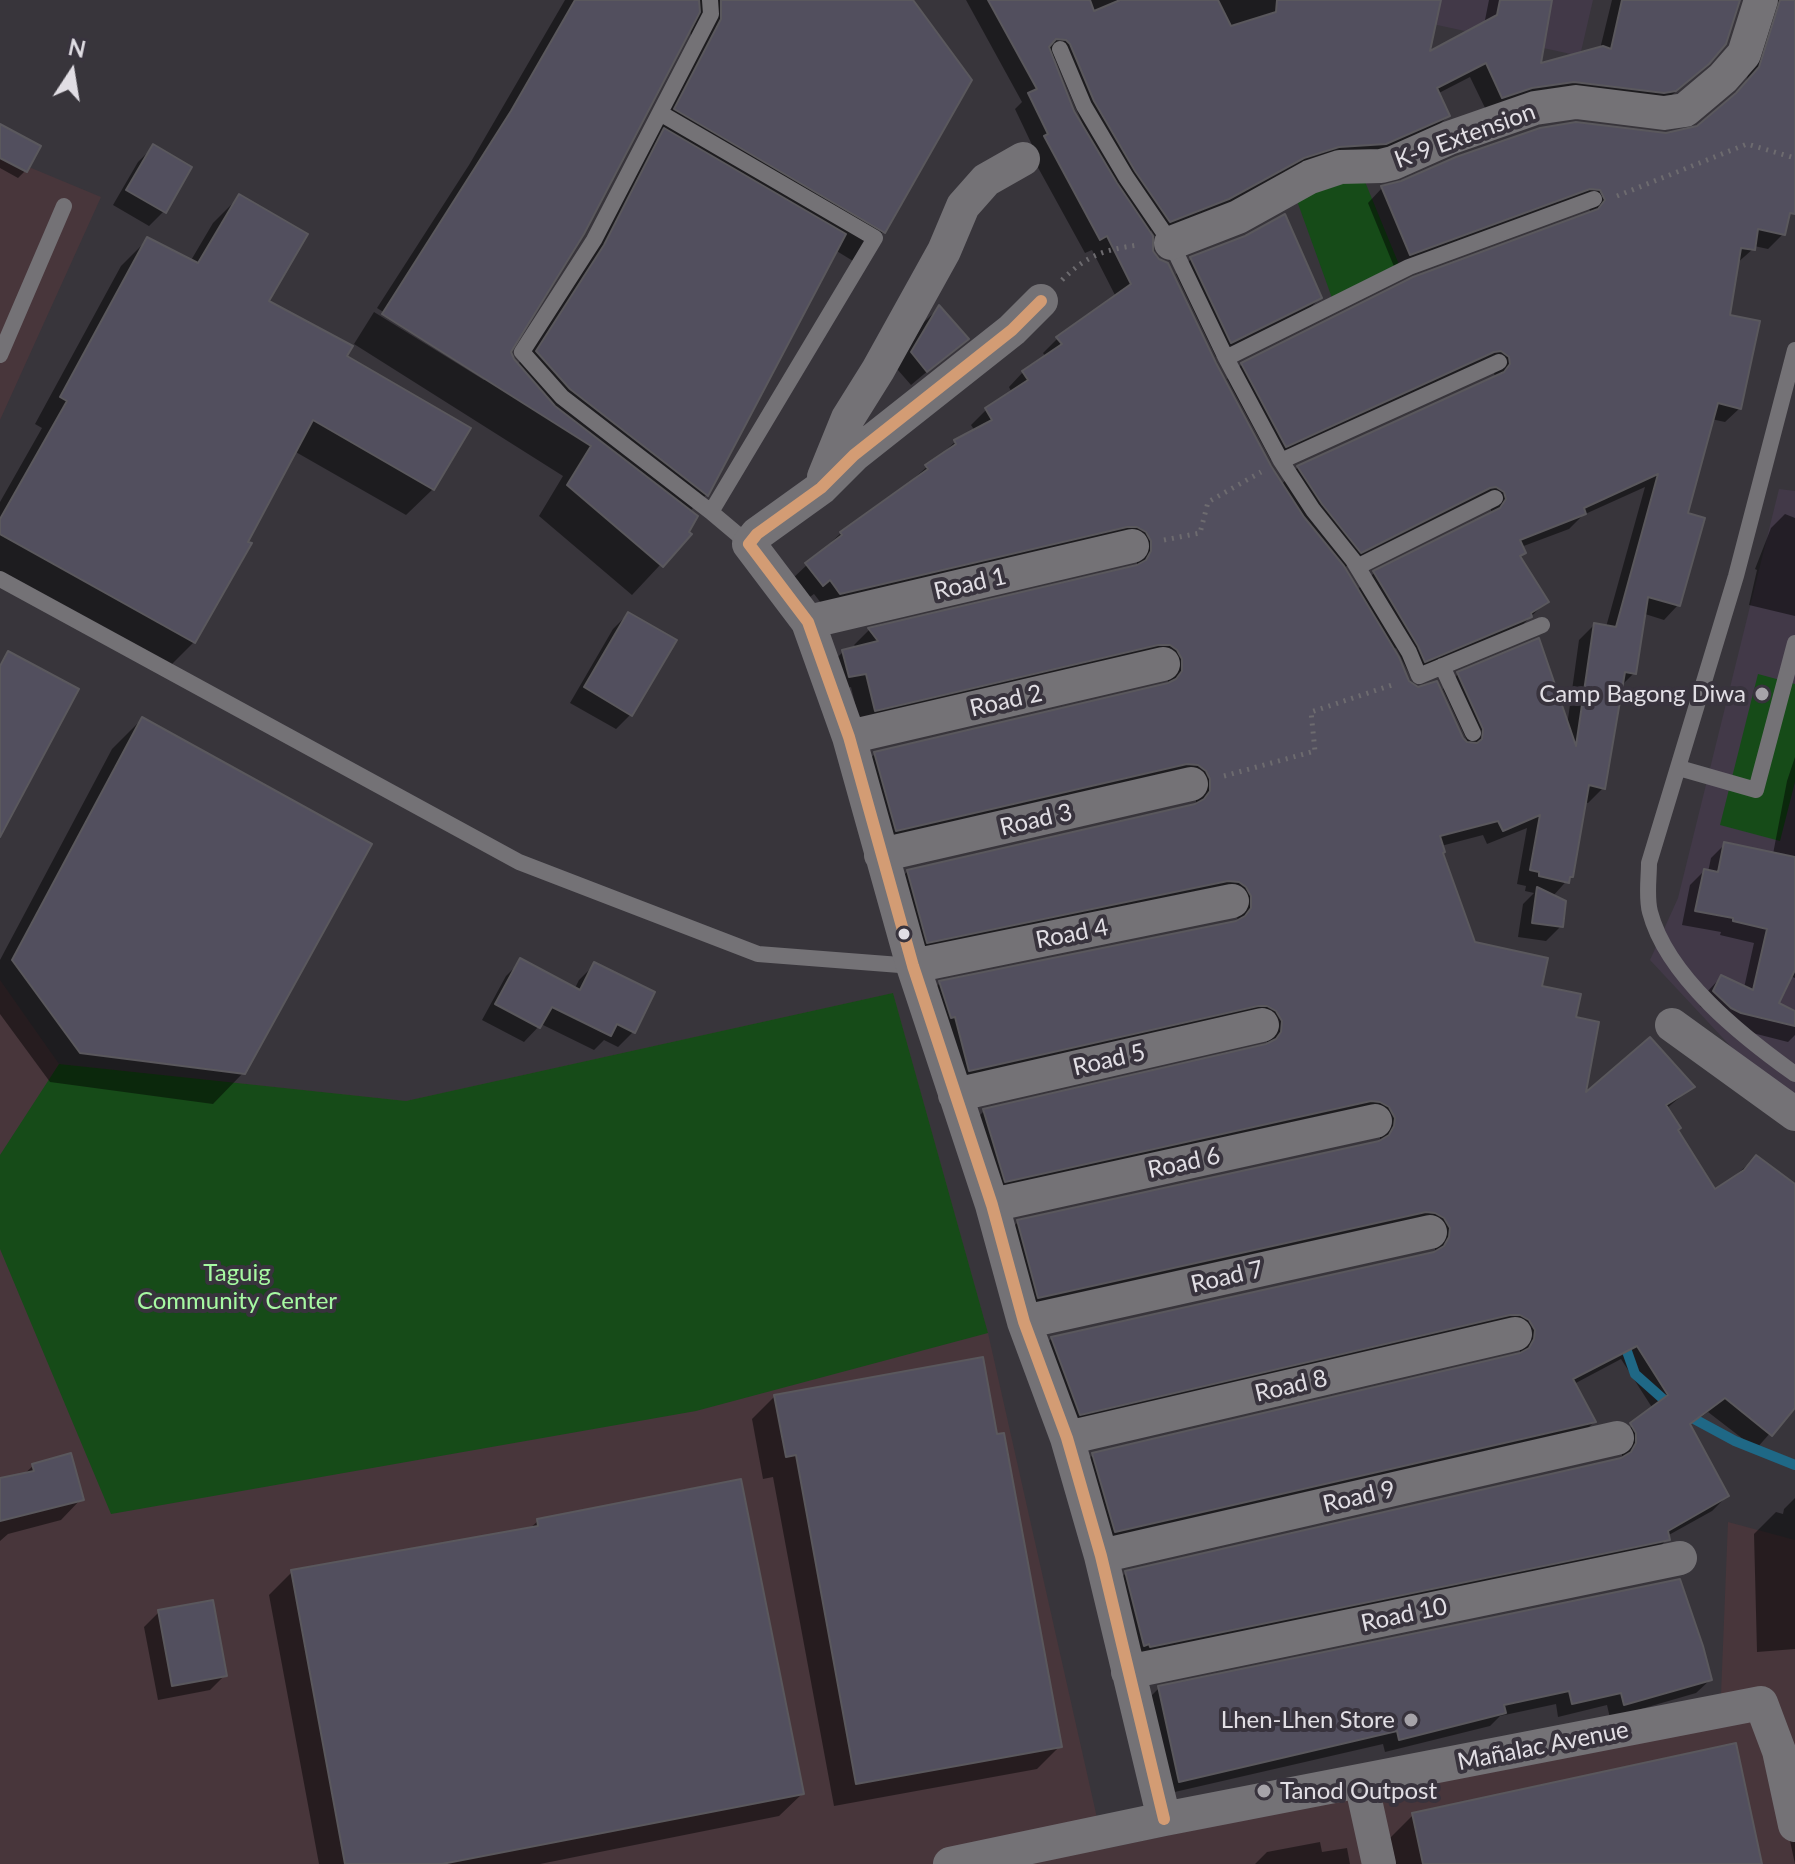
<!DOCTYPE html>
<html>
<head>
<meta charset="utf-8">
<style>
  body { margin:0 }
  #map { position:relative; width:1795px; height:1864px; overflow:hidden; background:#38353b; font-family:Lato,sans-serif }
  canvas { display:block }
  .north { position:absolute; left:32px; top:32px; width:80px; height:80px; -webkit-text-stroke:6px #38333d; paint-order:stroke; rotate:12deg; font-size:22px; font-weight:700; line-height:32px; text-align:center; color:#e1dee4 }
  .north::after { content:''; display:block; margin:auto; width:28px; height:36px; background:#e1dee4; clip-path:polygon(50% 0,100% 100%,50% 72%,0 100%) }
</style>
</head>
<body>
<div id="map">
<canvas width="1795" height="1864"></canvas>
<div class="north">N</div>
</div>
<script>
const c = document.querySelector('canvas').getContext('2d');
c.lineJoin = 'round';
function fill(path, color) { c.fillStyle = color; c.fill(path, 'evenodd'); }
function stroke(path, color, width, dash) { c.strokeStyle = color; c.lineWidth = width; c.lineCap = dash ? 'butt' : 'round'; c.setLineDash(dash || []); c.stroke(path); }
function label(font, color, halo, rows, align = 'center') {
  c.font = font + ' Lato,sans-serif'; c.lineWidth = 8; c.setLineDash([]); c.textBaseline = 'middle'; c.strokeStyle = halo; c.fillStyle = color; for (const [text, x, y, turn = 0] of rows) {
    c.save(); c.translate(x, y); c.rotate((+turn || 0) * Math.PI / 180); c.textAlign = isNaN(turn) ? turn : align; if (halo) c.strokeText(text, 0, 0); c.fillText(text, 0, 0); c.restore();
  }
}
const built = new Path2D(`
  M1322 0H1593L1580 56Z
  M1779 489 1795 491V1099L1749 1066 1650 960 1678 898Z`);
const industrial = new Path2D(`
  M0 155 101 197 0 420Z
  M0 980 59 1064 406 1101 893 993 988 1333 1104 1849 1720 1719 1728 1522 1795 1540V1864H0Z`);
const green = new Path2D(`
  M1361 172 1400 267 1332 298 1296 198Z
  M1758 674 1795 684V782L1780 841 1720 825Z
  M893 993 988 1333 696 1411 111 1514 0 1249V1155L59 1064 406 1101Z`);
const shadow = new Path2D(`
  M565 0H911L883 232 853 261 835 250 706 495 689 512 687 532 689 534 632 595 539 516 563 476 354 344 374 312 484 380 487 378 377 308 469 165ZM690 26 692 49 574 278 517 366 509 352Z
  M966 0H1439L1428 55 1484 25 1489 0H1550L1538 66 1600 49 1612 0H1738L1692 78 1660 105 1487 112 1470 77 1437 94 1448 116 1433 131 1155 236 1151 230V252L1281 485 1298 467 1495 378 1494 372 1478 366 1271 460 1227 379 1242 364 1590 214V210L1581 202 1395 269 1368 203 1382 188 1698 128 1730 101 1745 84 1766 22 1759 0H1795V176L1783 234 1768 249 1754 246 1753 249 1736 264 1728 317 1740 408 1725 422 1711 419 1685 514 1678 605 1664 620 1645 614 1634 673 1621 686 1603 788 1588 803 1584 802 1571 876 1553 896 1561 926 1546 941 1518 937 1523 904 1534 893 1525 891 1526 886 1517 884 1527 828 1487 844 1483 835 1441 846V854L1473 944 1540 987 1573 1018 1583 1098 1692 1087 1666 1109 1675 1131 1713 1194 1756 1158 1795 1194V1405L1756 1449 1708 1412 1689 1426 1727 1496 1712 1511 1667 1536V1539L1653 1554 1135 1661 1111 1588 1126 1573 1622 1459V1448L1616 1440 1653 1409 1621 1359 1574 1384 1594 1422 1579 1437 1100 1546 1078 1469 1093 1455 1520 1355V1344L1065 1428 1037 1353 1052 1338 1435 1253V1243L1024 1312 1003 1237 1018 1222 1380 1142V1132L991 1195 969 1126 984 1111 1267 1046V1035L954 1085 925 998 940 983 1237 922 1238 913 913 956 893 886 908 871 1196 805V794L881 845 860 768 875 754 1168 685V674L860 724 851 687 835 692 828 666 843 652 857 648 854 645 869 630 1137 568V556L825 608 814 594 807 599 792 579 841 533 911 481 955 442 975 431 971 425 986 410 1012 393 1009 387 1023 372 1046 357 1043 353 1058 338 1116 297 1092 250 1085 253 1030 153 1034 149 1015 109 1022 102ZM1055 59 1083 125 1081 126 1052 61ZM1645 487 1606 627 1594 625 1579 640 1567 726 1458 674 1443 689 1470 747 1408 682 1394 649 1396 648 1410 675 1515 632 1546 602 1519 557 1523 553 1521 547 1569 529 1583 515ZM1473 502 1490 507 1492 514 1374 573 1356 591 1343 568Z
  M0 130 25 171 18 178 0 168Z
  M153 147 164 211 149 226 113 205 138 162Z
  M240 196 266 302 344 357 433 489 406 515 294 451 194 642 167 669 0 575V502L42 428 35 424 121 266 148 239 190 262 213 223Z
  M1246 237 1320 298 1305 313 1216 357 1176 274 1191 259Z
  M939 308 966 339 911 385 897 369 924 322Z
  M1785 514 1795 518V616L1749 605 1757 570 1755 569 1771 528Z
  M628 614 631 714 616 729 570 703 613 629Z
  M142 719 243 1073 213 1104 50 1082 0 1014V960L112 749Z
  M1795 757V978L1790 976 1776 1004 1795 1013V1035L1788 1042 1725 1026 1700 1006 1707 992 1721 977 1744 988 1754 943 1720 935 1721 932 1682 925 1690 885 1704 871 1708 872 1711 858 1725 844 1773 854 1787 781Z
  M521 961 574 990 579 980 594 965 633 1032 618 1047 604 1040 594 1050 541 1024 524 1042 482 1020 506 976Z
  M775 1396 1060 1746 1037 1769 834 1806 773 1477 763 1479 752 1419Z
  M33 1466 81 1499 61 1520 8 1534 0 1541V1480L23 1475Z
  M1795 1498V1649L1757 1652 1754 1534 1776 1512 1783 1514 1784 1509Z
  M538 1521 802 1794 779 1816 540 1864H319L269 1595 292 1572 529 1529Z
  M159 1612 225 1675 210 1690 158 1700 144 1627Z
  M1710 1680 1696 1693 1610 1718 1607 1705 1558 1717 1556 1704 1500 1716 1490 1726 1385 1752 1383 1744 1166 1794 1145 1702 1159 1688Z
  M1795 1791V1864L1782 1804Z
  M1413 1815 1760 1864H1396L1390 1838Z
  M1320 1842 1322 1852 1347 1848 1350 1864H1255L1267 1852Z`);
const stream = new Path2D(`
  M1623 1340 1635 1374 1671 1406
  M1685 1414 1735 1441 1795 1465`);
const building = new Path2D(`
  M575 0H699L700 12 584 234 511 352 514 359 555 406 698 516 689 532 692 534 663 567 567 485 591 446 382 314 511 111Z
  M721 0H913L972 80 885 233 674 109 721 19Z
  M988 0H1090L1094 11 1120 0H1218L1231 26 1276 12 1277 0H1441L1430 51 1497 15 1500 0H1552L1541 63 1603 46 1611 49 1622 0H1740L1726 44 1709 64 1676 91 1664 93 1574 82 1532 88 1502 98 1486 63 1437 88 1450 116 1386 144 1339 147 1304 158 1229 199 1170 222 1135 171 1094 101 1070 44 1066 40 1056 39 1049 47 1074 111 1117 183 1153 236V251L1159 259 1168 263 1216 363 1271 466 1304 517 1344 566 1399 657 1409 681 1418 687 1437 681 1463 738 1467 742 1477 743 1482 739 1483 729 1457 672 1539 638 1576 746 1594 623 1616 627 1658 474 1584 508 1586 514 1520 540 1526 553 1520 556 1549 602 1531 613 1532 617 1425 662 1418 646 1373 571 1500 508 1506 499 1504 492 1496 487 1490 488 1361 553 1322 504 1297 466 1504 372 1510 364 1509 357 1501 351 1494 352 1286 447 1241 363 1413 277 1598 209 1605 200 1600 190 1590 189 1410 255 1381 186 1401 181 1456 157 1540 128 1576 122 1666 133 1697 126 1736 93 1759 67 1780 0H1795V214L1790 213 1785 235 1758 229 1755 250 1741 248 1730 315 1760 321 1741 409 1718 403 1688 513 1705 518 1680 606 1648 597 1636 674 1625 672 1605 789 1589 785 1573 877H1570L1569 883 1539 876V872L1530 870 1540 815 1503 831 1498 821 1440 836 1445 852 1443 853 1475 942 1548 958 1542 986 1581 994 1576 1017 1599 1022 1586 1092 1650 1037 1695 1087 1666 1105 1681 1128 1678 1130 1715 1189 1744 1170 1756 1155 1795 1184V1408L1772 1436 1725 1398 1690 1424 1729 1496 1668 1531 1670 1540 1150 1647 1149 1644 1144 1646 1125 1571 1621 1458 1631 1452 1636 1443V1433L1630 1423 1668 1395 1637 1346 1573 1379 1596 1422 1115 1532 1092 1453 1520 1353 1529 1348 1534 1339 1535 1330 1529 1320 1520 1315H1510L1080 1415 1051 1337 1434 1252 1444 1246 1449 1237 1450 1228 1444 1218 1435 1213 1426 1212 1038 1298 1017 1220 1379 1141 1389 1135 1394 1126 1395 1118 1389 1107 1380 1102 1371 1101 1005 1182 983 1109 1266 1044 1276 1039 1281 1032 1282 1021 1276 1011 1267 1006H1258L969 1071 955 1017 951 1018 939 981 1236 921 1245 916 1251 908V896L1246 887 1239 882 1228 881 927 943 907 870 1195 804 1204 799 1210 791V779L1206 771 1198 765 1187 764 896 831 874 752 1168 683 1176 679 1182 671V659L1177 650 1170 645H1158L875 711 866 674 849 677 842 650 878 641 868 628 1137 565 1146 560 1151 551V541L1146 532 1137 527H1127L840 594 830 580 823 586 805 563 842 535 840 532 928 469 925 465 956 444 954 440 992 420 985 408 1028 380 1022 371 1062 344 1056 337 1131 284 1107 236 1100 240 1044 136 1048 134 1028 93 1037 89Z
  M0 124 41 146 27 172 0 158Z
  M664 128 846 234 708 496 570 389 536 351 604 245Z
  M153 144 192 167 166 213 126 190Z
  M239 194 308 234 269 301 353 346 347 356 471 428 434 490 313 420 248 542 252 543 195 643 0 534V519L67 401 60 397 147 237 198 263Z
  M1285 214 1322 298 1231 343 1190 257 1245 236Z
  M939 305 969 339 927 372 911 352Z
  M628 612 677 640 632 716 584 687Z
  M8 651 79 689 0 837V666Z
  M142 717 372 844 245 1074 80 1053 12 960Z
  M1724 842 1795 857V970L1779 1003 1795 1011V1026L1741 1013 1731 1008 1713 991 1721 975 1753 990 1767 929 1733 921V918L1695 911 1704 869 1718 872Z
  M1537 887 1566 901 1563 927 1532 923Z
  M520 958 580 990 594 962 655 992 635 1033 617 1024 611 1036 552 1007 540 1028 495 1004Z
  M983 1357 997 1434 1004 1433 1062 1747 856 1784 796 1455 786 1457 774 1395Z
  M71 1453 84 1500 0 1521V1478L34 1471 32 1464Z
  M741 1479 804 1794 442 1864H345L291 1570 538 1526 537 1519Z
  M1680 1579 1703 1646 1712 1680 1624 1705 1621 1693 1572 1704 1569 1691 1504 1705 1506 1713 1399 1740 1397 1731 1179 1782 1158 1686Z
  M213 1600 227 1676 172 1686 158 1610Z
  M1736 1743 1762 1864H1423L1412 1813Z`);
const path = new Path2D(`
  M1617 196 1747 144 1795 158
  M1062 280C1087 255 1104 250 1138 245
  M1164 540 1200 533 1208 502 1261 472
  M1224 776 1315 751 1311 712 1395 684`);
const service = new Path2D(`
  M710 0 711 14 594 240 522 352 562 397 711 512 749 544
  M1060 49 1084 106 1126 177 1171 243 1226 358 1281 461 1313 510 1353 560 1409 652 1419 676 1542 625
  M660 113 875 238 711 512
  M1795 350 1736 576 1649 863C1649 878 1646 897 1650 912 1667 977 1743 1037 1795 1074
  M0 355 64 206
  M1226 358 1409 267 1594 199
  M1281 461 1499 362
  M1357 567 1495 498
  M0 579 519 862 758 954 913 966
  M1442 666 1473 733
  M1679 768 1756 790 1795 643`);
const minor = new Path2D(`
  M1171 243 1238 217 1310 177 1340 167 1381 166 1393 163 1449 138 1535 108 1576 102 1664 113 1685 110 1723 78 1744 54 1761 0
  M1041 301 1012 330 854 455 821 488 757 534 749 544 808 622 849 737 913 966 992 1205 1024 1322 1067 1438 1101 1556 1164 1819
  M824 477 848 418 878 370 944 251 963 206 986 180 1023 159
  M808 622 1132 546
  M849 737 1163 664
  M881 855 1191 784
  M913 966 1232 901
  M1672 1025 1795 1114
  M955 1095 1262 1025
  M992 1205 1375 1121
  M1024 1322 1430 1232
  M1067 1438 1515 1334
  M1101 1556 1617 1438
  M1128 1672 1680 1558
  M1361 1782 1379 1864
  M950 1864 1164 1819 1761 1703 1779 1751 1795 1825`);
const bus1 = new Path2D(`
  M1041 301 1012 330 854 455 821 488 757 534 749 544 808 622 849 737 913 966 992 1205 1024 1322 1067 1438 1101 1556 1164 1819`);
const markers = [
  [1762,694,8,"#a6a3a9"],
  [904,934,7,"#e1dee4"],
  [1411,1720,8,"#a6a3a9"],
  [1264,1791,8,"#a6a3a9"]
];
const streetNames = [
  ["K-9 Extension",1465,136,-20],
  ["Road 1",970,584,-13],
  ["Road 2",1006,701,-13],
  ["Road 3",1036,820,-13],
  ["Road 4",1072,934,-11],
  ["Road 5",1109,1060,-13],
  ["Road 6",1184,1163,-12],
  ["Road 7",1227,1277,-13],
  ["Road 8",1291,1386,-13],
  ["Road 9",1359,1497,-13],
  ["Road 10",1404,1615,-12],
  ["Mañalac Avenue",1543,1746,-11]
];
const poiNames = [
  ["Camp Bagong Diwa",1746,694],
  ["Lhen-Lhen Store",1395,1720],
  ["Tanod Outpost",1280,1791,"left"]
];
const parkNames = [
  ["Taguig",237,1273],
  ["Community Center",237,1301]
];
fill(built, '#423948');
fill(industrial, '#48363b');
fill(green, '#164b18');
fill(shadow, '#0007');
stroke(stream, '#1f6886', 10);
fill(building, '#524f5e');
stroke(building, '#5a585d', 2);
stroke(path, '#6d6b6f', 5, [2, 6]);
stroke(service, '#747276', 16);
stroke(minor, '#747276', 34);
stroke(bus1, '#d39c74', 12);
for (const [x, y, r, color] of markers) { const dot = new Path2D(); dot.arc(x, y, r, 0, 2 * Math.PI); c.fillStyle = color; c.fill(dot); stroke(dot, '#38333d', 3); }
label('24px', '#e1dee4', '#38333d', streetNames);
label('24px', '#e1dee4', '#38333d', poiNames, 'right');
label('24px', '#a6f9a2', '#38333d', parkNames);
</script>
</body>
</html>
